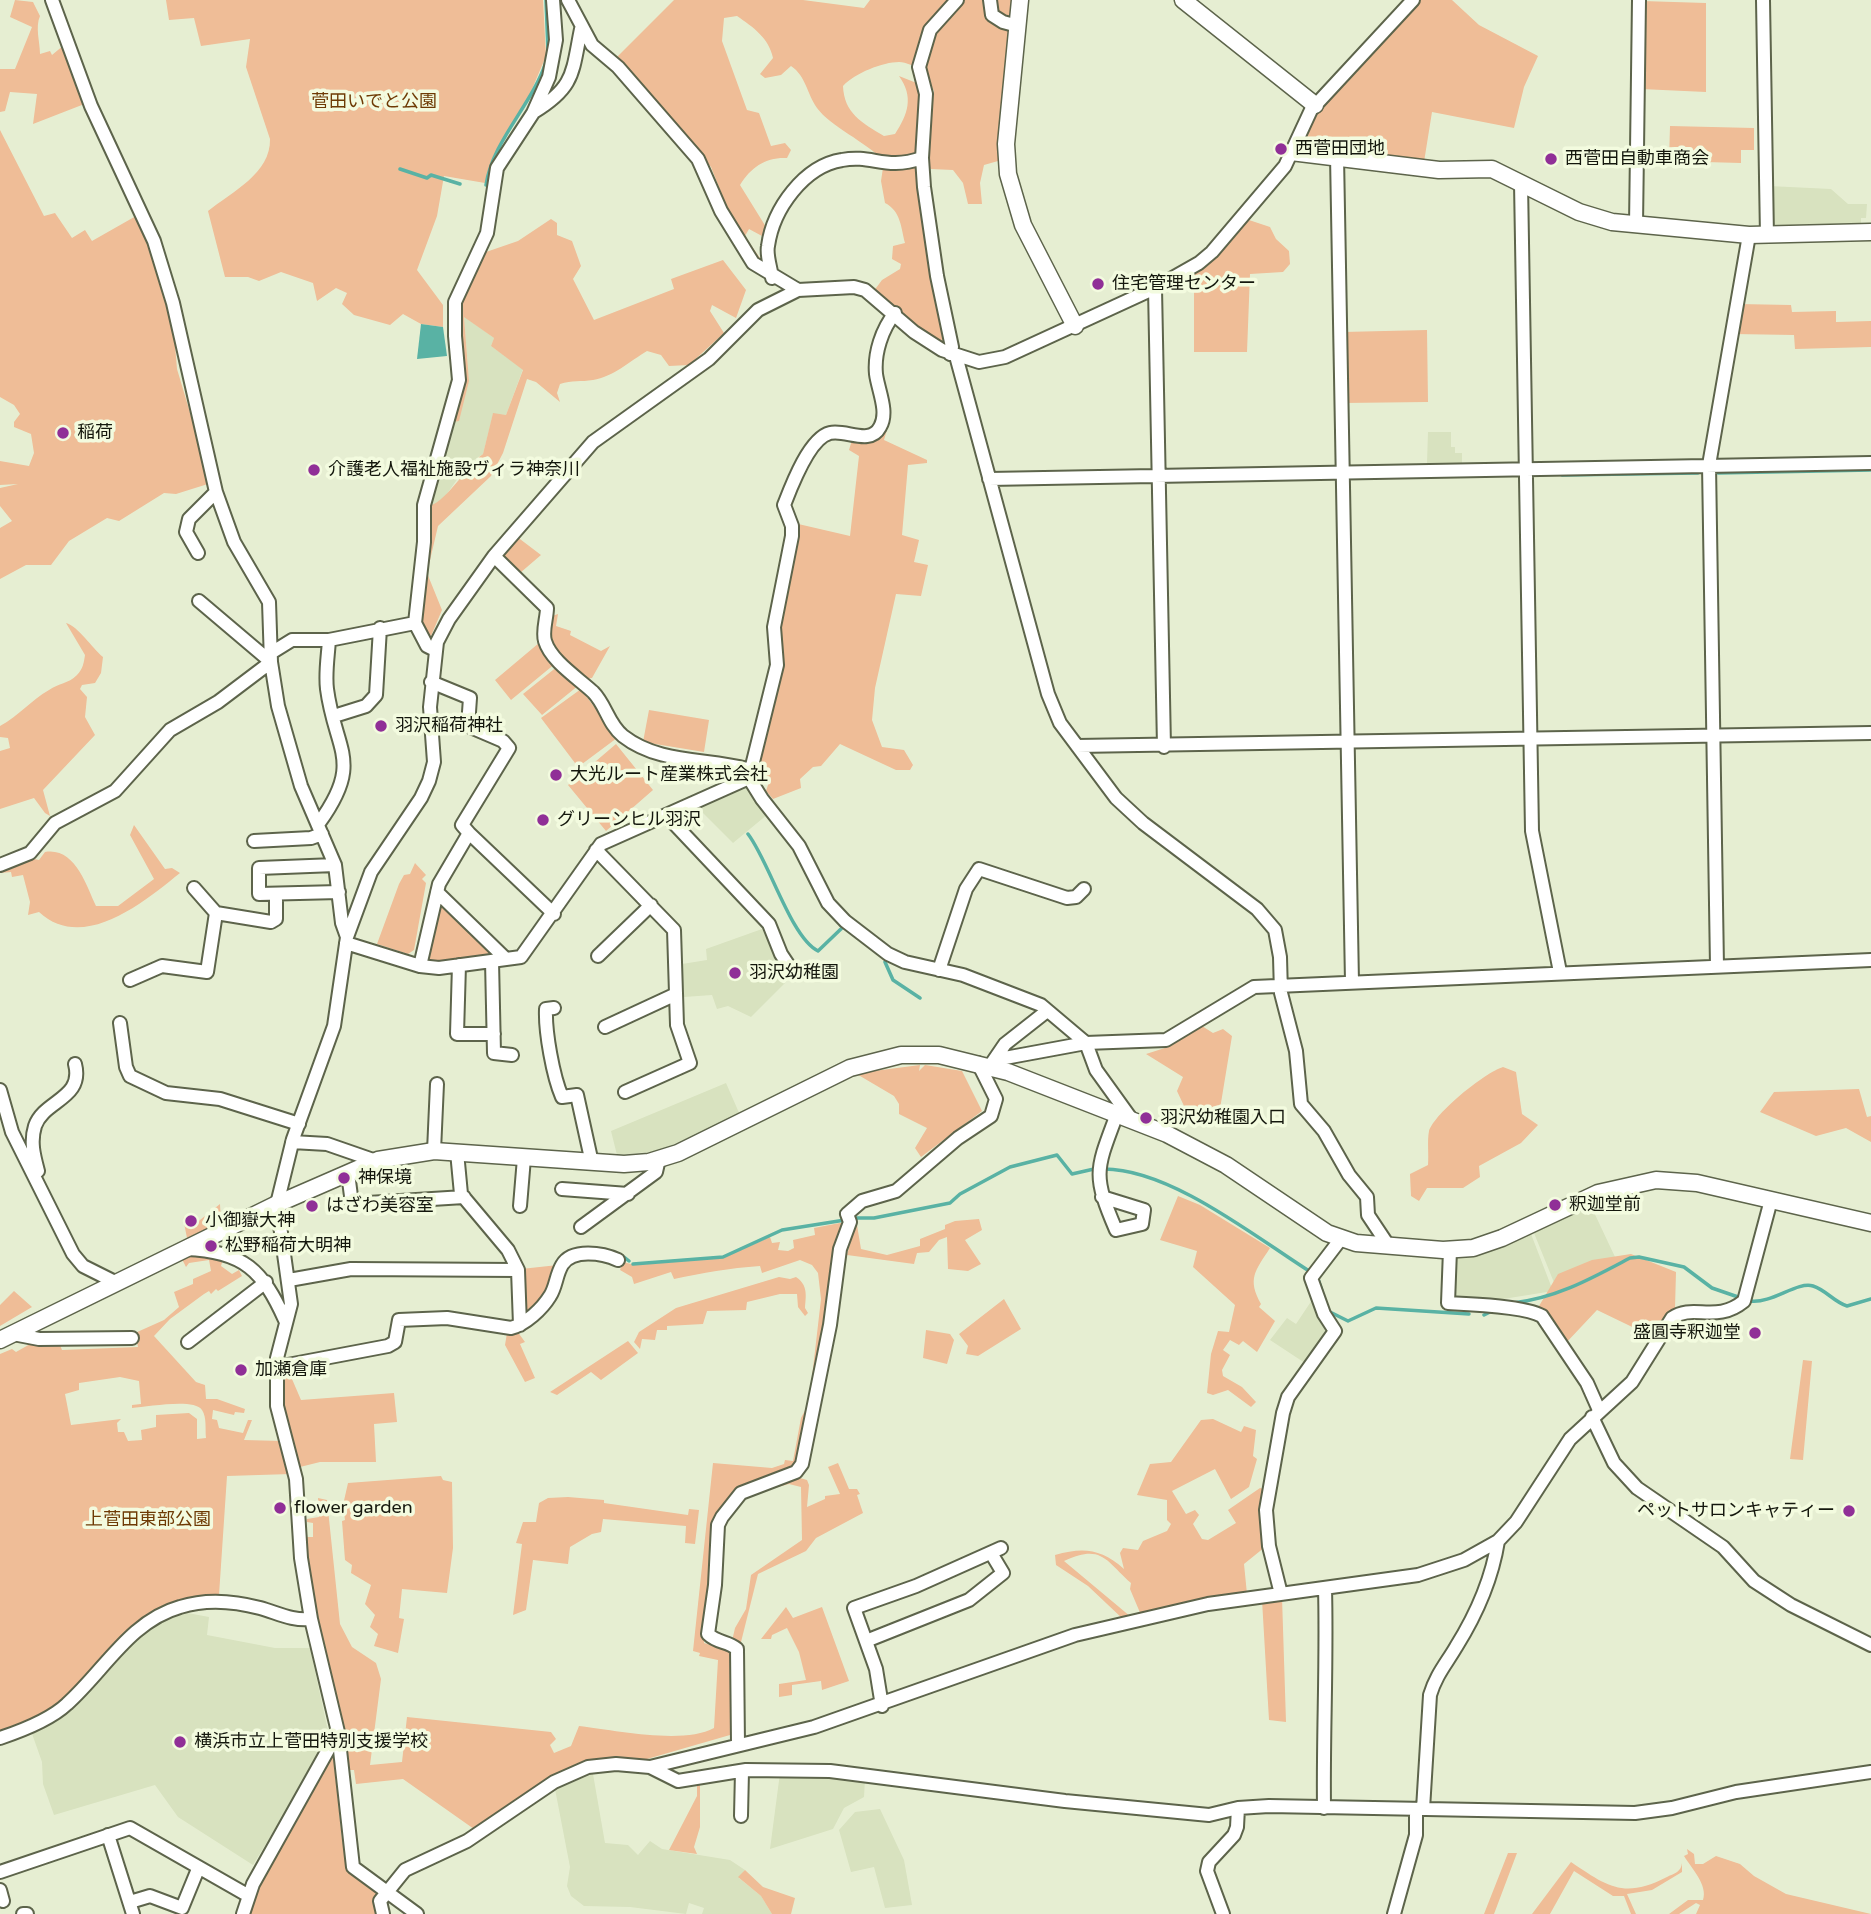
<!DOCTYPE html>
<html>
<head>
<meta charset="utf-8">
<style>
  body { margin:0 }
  canvas { display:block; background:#e6eed2 }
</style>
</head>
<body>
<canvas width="1871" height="1914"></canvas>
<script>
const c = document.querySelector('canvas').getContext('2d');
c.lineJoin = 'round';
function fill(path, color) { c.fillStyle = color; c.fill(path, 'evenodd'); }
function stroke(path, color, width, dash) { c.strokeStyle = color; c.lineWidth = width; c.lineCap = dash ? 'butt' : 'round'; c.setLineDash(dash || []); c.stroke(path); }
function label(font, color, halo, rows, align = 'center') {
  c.font = font + ' "Varela Round","Noto Sans JP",sans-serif'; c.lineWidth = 7; c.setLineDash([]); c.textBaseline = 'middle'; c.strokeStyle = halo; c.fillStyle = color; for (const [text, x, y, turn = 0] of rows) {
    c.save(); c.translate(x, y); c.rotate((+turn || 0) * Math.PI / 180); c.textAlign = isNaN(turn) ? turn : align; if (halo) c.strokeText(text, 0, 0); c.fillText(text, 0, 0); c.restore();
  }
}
const built = new Path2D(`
  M1769 186 1831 189 1848 204H1867L1866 218H1861V226L1775 229V224H1769Z
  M464 316 494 338 491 346 523 369 506 415 493 414 483 454 468 464 444 498 434 506H427L453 422 469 381Z
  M1428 432H1451V447H1455V453H1462V463H1427Z
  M742 786 750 788 768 814 733 843 697 807Z
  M762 929 775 955 791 977 751 1017 728 1006 717 1009 712 995 684 997 682 964 707 960 706 949Z
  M726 1083 740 1115 658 1151 617 1155 611 1131Z
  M1591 1206 1616 1259 1555 1285 1534 1233Z
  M1531 1234 1553 1291 1497 1300H1453L1454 1255 1475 1252Z
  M1312 1300 1330 1332 1308 1365 1270 1340 1287 1318 1296 1324Z
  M177 1611 209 1617 207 1635 275 1648H310L328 1731 322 1752 253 1865 178 1817 155 1785 54 1815 43 1784 42 1762 30 1728 138 1633Z
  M780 1773 865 1779 864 1797 844 1808 833 1829 770 1849Z
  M593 1774 605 1843 628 1845 638 1855 650 1841 662 1849 730 1860 745 1870 739 1878 761 1896 772 1914H702L704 1908 689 1903 686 1914 630 1907 584 1906 571 1896 567 1886 570 1867 555 1789Z
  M880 1809 904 1860 912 1905 885 1908 874 1867 851 1872 839 1830 855 1812Z`);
const green = new Path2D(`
  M15 0 33 2 40 16C35 27 40 42 40 54L50 51 52 55 64 45 87 103 33 124 37 94 10 92 5 111 0 112V69H15L32 27 10 17Z
  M166 0H543L546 56 527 101 493 157 485 183 444 176 437 216 417 270 443 305V327L421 324 403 314 390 325 354 315 342 304 347 293 336 288 317 301 313 283 281 272 259 281 248 277H225L208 211C232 192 271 173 270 139L246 67 250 39 201 46 194 18 169 20Z
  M674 0H803L864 8 870 0H1012L998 161 984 165 980 183 982 204H968L963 183 953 170 931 169 924 162 934 91 922 68C915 67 906 62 899 62 883 62 855 73 843 86 844 113 862 123 884 136L895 134C908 114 914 97 899 76L919 84 928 251 943 338 941 347 873 292 882 280 900 269 901 264 892 259 893 246 905 243C901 228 901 211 885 203L881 181 884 161C866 142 830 126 817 108 807 94 806 76 791 66L781 75 765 78 760 74 773 58C769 38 753 27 737 16L724 18 722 41 747 110 759 113 771 146 785 143 791 150 787 158C766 157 751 167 740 185L766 227 762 236 749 229 745 236 764 264V269L737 233 711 167 615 59Z
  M1416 0H1452L1479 25 1538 56 1524 87 1514 128 1432 112 1424 162 1296 146 1315 108Z
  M1642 1 1706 3V92L1641 89Z
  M1670 126 1754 128V150H1741V163L1669 161Z
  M0 130 44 216 55 213 72 238 85 230 92 241 136 216 156 266 174 333 177 369 211 483 176 494 164 493 119 521 107 518 69 541 51 565H26L0 579V528L12 521 0 506V488L18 484 0 485V461L29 466 34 453 31 434 14 427V422L20 414 14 405 0 397Z
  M551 219 557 223V235L572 241 581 266 573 279 594 320 674 289 671 279 723 260 746 290 736 318 712 305 710 311 724 333 689 365 669 366 661 355 647 351C630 361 613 377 593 380 581 382 572 380 560 384L557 393 560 402 536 382 527 379 503 453 491 476 438 526 427 573 442 610 428 643 416 612 427 506C444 506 466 466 483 454L493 413 506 415 523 370 491 346 494 338 464 317 469 381 459 421 453 422 464 369 457 309 470 278 486 252 518 241Z
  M1246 219 1270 227 1276 239 1289 251 1290 264 1283 272 1250 274 1247 352H1194V270Z
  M1738 304 1791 305 1792 312 1836 311V322L1871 321V347L1795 349 1794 335 1733 334Z
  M1427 330 1428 402 1343 403V332Z
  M886 414 891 416 884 440 927 460V463L908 465 902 535 919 540 914 562 928 565 921 596 896 594 875 688 872 720 882 747 904 750 913 765 910 770H896L840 744 821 766 813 767 800 779 801 788 773 799 766 791 769 782 755 768 794 523 850 536 859 456 849 450 852 440 866 439Z
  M512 533 541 555 520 573 496 554Z
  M558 614 556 626 571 631 570 635 601 651 610 646 592 678 585 679 560 659 547 642 552 616Z
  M66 623C78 626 92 648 103 657L101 673 95 683 82 685 80 689 87 697 85 717 95 735 43 790 50 816 45 813 34 798 0 809V751L10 748 8 738 0 737V726C19 716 31 700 49 690 59 683 68 684 77 675 83 669 84 662 85 655Z
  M539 643 556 663 511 700 495 680Z
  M558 666 579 685 542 715 523 694Z
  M581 689 617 738 578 767 541 718Z
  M649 710 709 720 704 752 643 742Z
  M616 744 653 790 606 831 568 785Z
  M134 825 165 869 172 868 180 873C144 902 83 953 39 912L28 915 30 902 23 875 12 877 11 872 0 873V868L29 858 39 860 45 852C75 847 86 885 96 906H118L154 879 130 835Z
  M415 863 426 875 422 879 426 883 414 950 408 954 377 944 399 884 404 875 410 874Z
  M440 898 498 956 424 963Z
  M1202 1026 1213 1033 1223 1029 1232 1036 1219 1115 1213 1126 1184 1106 1177 1091 1183 1077 1146 1054 1168 1047Z
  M920 1065 919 1071 925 1065 962 1071 982 1111 921 1157 915 1148 927 1128 899 1114V1104L894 1096 855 1073 871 1068 874 1071Z
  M1503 1067 1516 1072 1522 1114 1538 1125 1521 1143 1479 1166 1480 1177 1463 1188H1427L1419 1201 1411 1196 1410 1174 1428 1165C1429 1155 1427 1141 1429 1131 1435 1113 1484 1073 1503 1067Z
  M1859 1089 1867 1117 1871 1116V1142L1846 1128 1816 1136 1760 1112 1774 1092Z
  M1178 1196 1200 1205 1270 1248C1255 1271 1247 1279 1261 1304L1259 1307 1275 1321 1257 1352 1243 1341 1239 1345 1230 1340 1223 1350 1230 1355 1222 1370 1223 1376 1242 1387 1256 1402 1251 1407 1228 1390 1213 1395 1207 1393 1211 1354 1218 1331 1229 1332 1235 1305 1193 1267 1197 1251 1160 1240Z
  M220 1204 221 1222 187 1238 183 1218 187 1215 195 1224Z
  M979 1219 982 1230 965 1240 981 1264 968 1271 948 1269 947 1237 939 1240 929 1252 917 1253 914 1264 847 1255 855 1225H857L861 1249 887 1255 920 1246V1239L945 1229V1225L955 1221Z
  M845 1222 797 1461 793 1466 750 1485 714 1523 704 1643 733 1652 730 1735 647 1759 597 1762 474 1829 403 1779 356 1784 354 1770H346L344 1729 329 1674 306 1555V1537H313V1523L307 1522V1519L319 1517 318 1498 327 1500 340 1624 352 1647 376 1663 381 1679 370 1765 402 1762 407 1717 551 1732 556 1739 550 1745 554 1753 571 1746 579 1726C615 1730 683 1745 714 1728L718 1660 699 1656 700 1653 693 1651 713 1463 772 1468 784 1464 785 1460 793 1461 801 1418 809 1403 821 1299 818 1273 812 1265 800 1260 762 1273 760 1266C729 1268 703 1273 674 1279L671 1272 634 1284 632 1277 620 1270 623 1262 635 1265 723 1258 770 1237 772 1243 780 1242 778 1250 788 1251 794 1248 793 1240 815 1235 814 1228Z
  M192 1252 223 1259 221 1266 232 1274 239 1270 242 1276 218 1291 216 1289 211 1294 209 1291 204 1294 170 1319 154 1336 196 1382 205 1385 206 1399H217L245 1409 244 1413 235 1412 234 1415 213 1410 212 1419 217 1420 219 1428 243 1433 248 1420H252L244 1440 282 1441 291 1474 227 1476 219 1595C139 1597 117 1653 67 1702 51 1717 20 1726 0 1736V1354L12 1349 16 1352 32 1343 60 1345 62 1350 138 1347 135 1333 164 1320 179 1307 174 1292 193 1284V1279L211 1271 209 1260 189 1263 186 1267 181 1257ZM120 1377 139 1381 141 1404 132 1405V1408C148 1407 194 1398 202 1410 207 1417 205 1430 206 1438L197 1439V1419L189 1413 156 1415V1427L141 1430 142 1440 128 1441 124 1432H118L117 1423 121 1419 71 1425 65 1394 79 1390V1383Z
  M1631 1254 1676 1272 1675 1308 1653 1337 1597 1310 1565 1344 1539 1306 1558 1274 1592 1260Z
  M558 1265 548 1292 523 1319 521 1269Z
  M779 1277 790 1279 796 1277C808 1285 806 1295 805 1308L808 1313 805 1316 798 1307 797 1294H780L747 1302 746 1310 707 1311 703 1324 667 1326V1330H657L655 1340 642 1339 640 1349 634 1342 639 1332 676 1308Z
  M14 1291 32 1307 0 1326V1305Z
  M1004 1299 1021 1329 978 1356 966 1354 968 1346 959 1334Z
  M926 1330 950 1334 954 1340 947 1364 923 1358Z
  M517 1331 525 1342 520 1344 535 1378 525 1382 505 1345 507 1333Z
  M628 1341 638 1353 601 1380 591 1372 557 1395 550 1392Z
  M1803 1360 1812 1361 1803 1460 1790 1459Z
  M289 1372 301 1400 394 1393 397 1422 374 1424 376 1462H320L300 1467 285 1408 282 1374Z
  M1213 1419 1241 1432 1244 1426 1256 1430 1253 1456 1257 1459 1249 1487 1231 1499 1215 1469 1172 1491 1186 1514 1195 1510 1199 1515 1193 1524 1202 1539 1208 1540 1236 1523 1228 1510 1260 1488 1264 1489 1265 1547 1244 1564 1247 1594 1141 1615 1130 1589 1131 1583C1106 1561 1102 1543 1064 1561L1131 1617 1124 1620 1088 1586 1056 1565 1055 1555C1084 1547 1101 1549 1124 1569L1120 1553 1123 1548 1138 1550 1143 1541 1167 1531 1171 1524 1167 1520V1500L1137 1495 1150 1464 1171 1462 1201 1420Z
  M838 1463 849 1489H857L860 1494 857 1495 863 1513 816 1538 806 1551 758 1574 740 1646 732 1641 735 1628 746 1609 751 1575 802 1540 801 1487 789 1484 745 1496 793 1476 807 1480 809 1485 807 1507 825 1499V1496L840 1494 828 1467Z
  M441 1476 443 1480 452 1482 453 1548 447 1593 402 1589 399 1618 404 1619 398 1653 374 1646 378 1634 370 1627 375 1615 365 1604 371 1585 351 1573 352 1565 345 1560 342 1521 345 1520 343 1505 348 1483Z
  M568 1497 604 1500V1503L688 1515 689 1509 699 1510 695 1544 685 1543 686 1526 603 1519 601 1532 592 1534 570 1547 568 1564 533 1560 526 1610 513 1615 522 1544 516 1543 523 1522H536L539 1503 548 1498Z
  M1282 1597 1286 1722 1269 1720 1262 1600Z
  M786 1607 793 1618 822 1607 849 1681 822 1690 821 1681 792 1685V1695L779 1697V1684L806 1680 799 1652 787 1628 772 1635 771 1639H761Z
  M333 1753 342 1840 350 1871 382 1894V1914H248L256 1887Z
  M697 1785H700V1827L694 1847 697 1854 669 1850 697 1796Z
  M1687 1849 1694 1854 1695 1864H1703L1716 1856 1740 1864 1754 1876 1786 1894 1871 1914H1696L1700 1905 1696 1903 1679 1914H1669L1688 1900H1703C1708 1885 1692 1869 1684 1856L1688 1854Z
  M1508 1853H1517L1494 1914H1484Z
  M1571 1862C1608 1887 1624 1899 1667 1877 1675 1873 1681 1872 1682 1863V1872L1652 1890 1627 1894 1636 1914H1631L1624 1896H1613L1574 1871 1550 1914H1532Z
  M745 1870 763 1887 795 1898 791 1914H772L761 1896 738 1877Z`);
const water = new Path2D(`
  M421 324 443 327 447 356 417 359Z`);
const stream = new Path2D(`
  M546 0 548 51
  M400 169 427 178 431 175 460 184
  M486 185C493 140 532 105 546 62
  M1718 473 1871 470
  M1562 475 1698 473
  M748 834C769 861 791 938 818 951L843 927
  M885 962 893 980 920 998
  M1104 1169C1170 1169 1254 1236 1309 1271
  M856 1218H874L950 1203 960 1194 1010 1167 1057 1155 1072 1174 1094 1169
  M624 1257 629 1261
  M633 1264 723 1257 782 1230 845 1220
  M1317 1276 1322 1291
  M1750 1301C1772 1304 1797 1281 1813 1286 1826 1290 1834 1302 1847 1306L1871 1299
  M1513 1303C1557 1298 1592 1278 1630 1258L1639 1257 1684 1267 1712 1288 1741 1298
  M1328 1311 1348 1321 1376 1308 1469 1314
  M1484 1315 1492 1311`);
const street = new Path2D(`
  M52 0 91 106 154 241 173 303 216 492 234 542 269 602 271 662 278 706 301 786 335 865 342 923 347 937
  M568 0 592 45 618 67 698 159 721 211 753 263 798 290
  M990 0 992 15 1003 22 1018 26
  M1763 0 1767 236
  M534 112C575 87 572 73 581 29
  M1337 156 1352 982
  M1521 183 1532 831 1560 972
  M1636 225 1639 0
  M772 278C771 268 766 255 768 246 773 209 804 166 842 160 873 154 885 171 922 158
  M1155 288 1164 747
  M950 354 952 347 937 276 924 187 922 158 926 94 919 67 930 30 957 0
  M956 356 1048 694 1060 723 1116 798 1143 823 1257 909 1275 930 1280 957 1281 993 1296 1051 1301 1104 1324 1131 1349 1175 1367 1197 1368 1215 1388 1245
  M989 479 1871 463
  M198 553 186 532 189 519 216 492
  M494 556 547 608C547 618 542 631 545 641 551 661 578 678 593 692 606 705 608 724 623 736 659 764 706 758 747 769L749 778 762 799 799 846 828 903 845 921 888 954 905 962 963 975 1041 1005 1086 1043 1096 1070 1132 1120
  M435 650 427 646 415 623 424 542V505L459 380 455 336V302L487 233 497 168 533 113 549 77 556 40 553 0
  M271 653 292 640H329L415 623
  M431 682 470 698 468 726 503 741 509 748 462 825 469 833
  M334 716 366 706 376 695 380 628
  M1077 746 1871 733
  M666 815 769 924 781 954 791 969
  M319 823C364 761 335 751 327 689 325 673 328 656 329 640
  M254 841 311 838 322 834
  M596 850 674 930 677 1025 690 1063 625 1092
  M0 865 30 853 55 823 115 791 170 730 218 702 271 662 199 601
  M335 865 259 868V894L339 892
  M194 888 216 913
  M437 892 506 959
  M346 943 420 966 439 968 521 957 601 844 749 778 777 665 774 627 792 536V526L784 505C791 487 809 438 830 433 846 429 870 446 880 427 889 412 878 390 876 374 874 353 882 329 895 313
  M598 956 651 905
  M492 961 494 1053 512 1055
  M459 965 457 1034H494
  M420 966 439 884 469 833 554 914
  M1717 966 1709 465 1749 235
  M939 970 966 889 979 869 1067 898 1076 897 1084 889
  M130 980 162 966 207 972 216 913 271 922 276 919V894
  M554 1008 546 1009C545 1032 553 1076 562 1097L577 1095 592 1163
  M120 1023 126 1067 130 1076 166 1093 220 1099 299 1124
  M605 1027 674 995
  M994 1060 1086 1043 1166 1040 1254 987 1871 960
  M992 1063 1005 1044 1047 1011
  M0 1090 12 1132 73 1254 83 1266 115 1282
  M292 1142 327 1144 376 1161
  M434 1151 437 1084
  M457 1152 461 1194 508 1250 518 1270 520 1325
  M38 1171C34 1156 30 1142 35 1126 44 1100 84 1099 75 1064
  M348 1173 352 1204 464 1197
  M562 1189 628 1194
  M1102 1197 1144 1210 1142 1224 1116 1230C1092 1174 1096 1170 1117 1114
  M520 1206 524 1158
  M581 1227 656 1172 659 1159
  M186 1249C244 1251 263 1271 285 1320
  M1450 1250 1448 1303C1470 1304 1525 1306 1542 1316L1587 1383 1599 1410
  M289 1280 351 1269 518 1270
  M13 1334 39 1339 132 1338
  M188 1342 266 1282
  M277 1367 388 1346 395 1342 399 1320 447 1318 511 1328C526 1324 542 1309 550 1296 556 1287 556 1275 562 1265 572 1248 603 1253 618 1260
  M1592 1417 1614 1463 1637 1488 1723 1547 1754 1581 1791 1605 1871 1645
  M1281 1594 1269 1546 1266 1510 1283 1413 1288 1397 1335 1331 1324 1314 1311 1278 1340 1240
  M866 1641 969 1600 1003 1573 991 1553
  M882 1706 876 1669 854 1608 916 1586 1001 1548
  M338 1732 353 1867 417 1914
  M0 1738C21 1731 50 1720 67 1704 104 1671 130 1621 180 1607 205 1599 234 1601 260 1608 278 1613 292 1621 311 1619
  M738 1744 737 1649C728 1641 717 1643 708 1634L715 1585 718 1525 722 1517 741 1493 796 1472 802 1464 830 1325 840 1249 850 1222 847 1214 862 1201 896 1191 958 1138 991 1116 996 1099 978 1063
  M650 1767 814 1727 1075 1635 1208 1604 1418 1575 1464 1560 1498 1541 1516 1522 1570 1439 1632 1382 1672 1318C1693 1303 1716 1324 1744 1301L1771 1200
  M1324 1808C1323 1735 1327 1662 1325 1588
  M1423 1809 1430 1695C1436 1675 1446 1664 1456 1647 1476 1615 1492 1579 1498 1541
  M741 1816 742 1771
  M108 1835 133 1914
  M0 1872 130 1828 249 1896
  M0 1890 3 1901
  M130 1902 150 1896 182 1908 198 1869
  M23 1914H27
  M243 1914 253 1884 338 1732 311 1619 301 1558 296 1479 277 1406V1358L291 1304 277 1204 293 1139 334 1026 347 937 371 872 421 798 429 781 434 762 430 707 437 642 449 619 494 556 593 442 709 359 758 310 798 290 854 287 865 290 914 332 942 350 979 362 1005 357 1155 288 1199 263 1212 252 1285 166 1311 110 1413 0
  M383 1914 380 1901 405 1870 467 1841 554 1782 588 1767 616 1764 650 1767 678 1781 746 1770 830 1771 1065 1801 1209 1815 1238 1808 1269 1806 1635 1813 1672 1808 1736 1792 1871 1772
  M1223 1914 1207 1871 1209 1862 1234 1835 1237 1827 1238 1808
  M1394 1914 1416 1835V1809`);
const secondary = new Path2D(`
  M1020 0 1006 144 1008 174 1023 225 1075 326
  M1183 0 1315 105
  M1291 152 1439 170 1492 169 1579 212 1612 222 1749 235 1871 232
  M0 1340 277 1204 378 1160 434 1151 624 1164 649 1162 678 1153 850 1068 901 1055H939L1008 1072 1167 1134 1226 1165 1327 1233 1356 1243 1443 1250 1473 1248 1502 1238 1598 1193 1656 1180 1697 1183 1871 1223`);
const markers = [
  [1281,149,7,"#902f97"],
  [1551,159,7,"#902f97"],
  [1098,284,7,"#902f97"],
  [63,433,7,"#902f97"],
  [314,470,7,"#902f97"],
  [381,726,7,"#902f97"],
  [556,775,7,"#902f97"],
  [543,820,7,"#902f97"],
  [735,973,7,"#902f97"],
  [1146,1118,7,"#902f97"],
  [344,1178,7,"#902f97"],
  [1555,1205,7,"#902f97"],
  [312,1206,7,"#902f97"],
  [191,1221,7,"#902f97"],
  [211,1246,7,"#902f97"],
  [1755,1333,7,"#902f97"],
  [241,1370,7,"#902f97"],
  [280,1508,7,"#902f97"],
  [1849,1511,7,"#902f97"],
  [180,1742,7,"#902f97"]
];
const parkNames = [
  ["菅田いでと公園",374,102],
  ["上菅田東部公園",148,1520]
];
const poiNames = [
  ["西菅田団地",1295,149],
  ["西菅田自動車商会",1565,159],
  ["住宅管理センター",1112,284],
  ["稲荷",77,433],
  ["介護老人福祉施設ヴィラ神奈川",328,470],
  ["羽沢稲荷神社",395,726],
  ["大光ルート産業株式会社",570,775],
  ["グリーンヒル羽沢",557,820],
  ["羽沢幼稚園",749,973],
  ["羽沢幼稚園入口",1160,1118],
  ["神保境",358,1178],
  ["釈迦堂前",1569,1205],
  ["はざわ美容室",326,1206],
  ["小御嶽大神",205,1221],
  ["松野稲荷大明神",225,1246],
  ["盛圓寺釈迦堂",1741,1333,"right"],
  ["加瀬倉庫",255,1370],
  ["flower garden",294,1508],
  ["ペットサロンキャティー",1835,1511,"right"],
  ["横浜市立上菅田特別支援学校",194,1742]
];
fill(built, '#d8e2bf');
fill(green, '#efbd97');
fill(water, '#59b2a4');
stroke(stream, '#59b2a4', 3.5);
stroke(street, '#5d644b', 16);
stroke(secondary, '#5d644b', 19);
stroke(street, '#fff', 12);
stroke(secondary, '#fff', 16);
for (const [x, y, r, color] of markers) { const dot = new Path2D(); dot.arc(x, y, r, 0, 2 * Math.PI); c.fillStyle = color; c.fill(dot); stroke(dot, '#f3fbdf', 2.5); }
label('18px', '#6e3a04', '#f3fbdf', parkNames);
label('18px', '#14170d', '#f3fbdf', poiNames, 'left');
</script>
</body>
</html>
